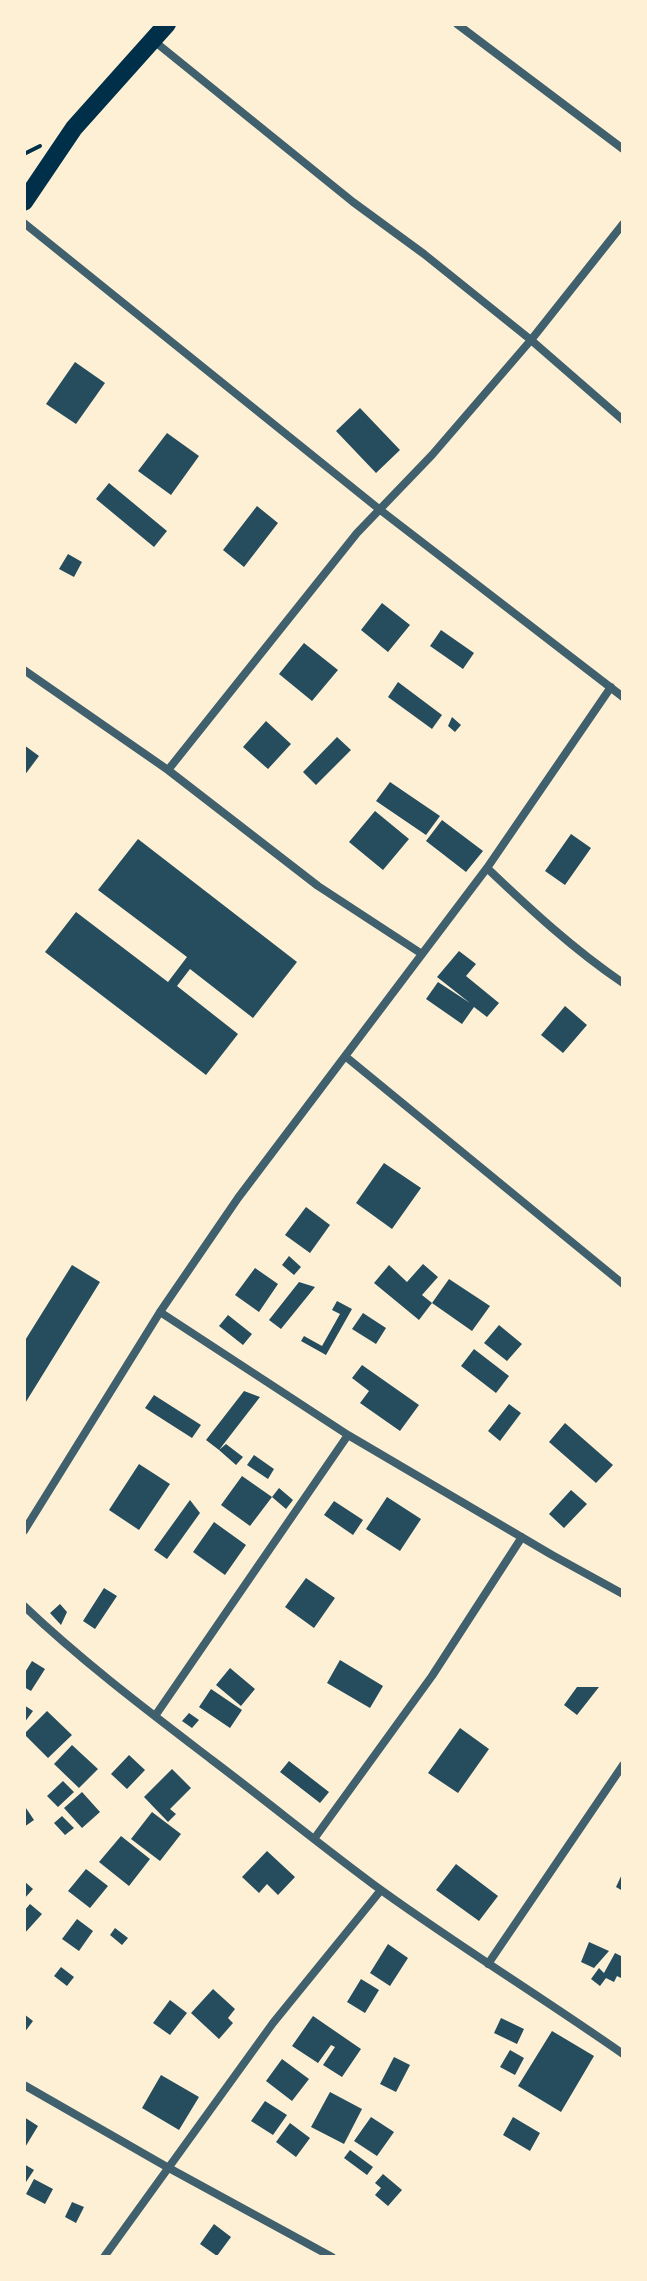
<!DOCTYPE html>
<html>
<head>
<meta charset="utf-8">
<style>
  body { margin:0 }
  #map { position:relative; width:647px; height:2281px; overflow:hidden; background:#fdf0d5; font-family:"Titillium Web",sans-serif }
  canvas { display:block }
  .frame { position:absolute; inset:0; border:26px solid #fdf0d5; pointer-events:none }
</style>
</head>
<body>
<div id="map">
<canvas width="647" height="2281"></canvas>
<div class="frame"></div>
</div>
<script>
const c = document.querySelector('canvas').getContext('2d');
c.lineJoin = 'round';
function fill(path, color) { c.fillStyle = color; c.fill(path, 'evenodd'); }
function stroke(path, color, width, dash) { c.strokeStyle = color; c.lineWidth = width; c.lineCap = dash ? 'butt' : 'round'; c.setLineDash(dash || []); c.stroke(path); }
const building = new Path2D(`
  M75 362 105 383 76 424 46 404Z
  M360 408 400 450 376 473 336 431Z
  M167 433 199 456 171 495 138 471Z
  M109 483 167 531 154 547 96 499Z
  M257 506 278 523 244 567 223 550Z
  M68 554 82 562 74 577 59 569Z
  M382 603 410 625 388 652 361 630Z
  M441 630 474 653 463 669 430 646Z
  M304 643 338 670 312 701 279 674Z
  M398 682 442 715 432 729 388 697Z
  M452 717 461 725 455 732 448 726Z
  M266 721 291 744 268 769 243 747Z
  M337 737 351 750 316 785 303 772Z
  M24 745 39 756 24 776Z
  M390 782 440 816 426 835 376 801Z
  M375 811 409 839 383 870 349 842Z
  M442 820 483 851 466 872 426 841Z
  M571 834 591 848 565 885 545 871Z
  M138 839 297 962 253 1018 190 969 177 986 238 1034 206 1075 45 952 76 912 168 982 187 957 98 890Z
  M459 951 476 964 466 976 499 1003 487 1017 474 1007 462 1024 426 999 438 982 470 1003 437 977Z
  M565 1006 587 1025 563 1053 541 1035Z
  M384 1163 421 1188 392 1229 356 1203Z
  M306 1207 330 1225 310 1253 285 1235Z
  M289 1256 301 1267 294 1275 282 1265Z
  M423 1264 438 1277 422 1295 432 1303 419 1320 374 1283 389 1265 407 1282Z
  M72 1265 100 1282 24 1405V1342Z
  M255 1268 278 1284 259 1312 235 1295Z
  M449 1279 490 1306 472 1331 432 1303Z
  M299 1282 315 1287 281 1329 269 1320Z
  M337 1301 352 1309 326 1355 301 1341 304 1336 322 1346 340 1314 332 1310Z
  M363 1313 386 1328 376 1344 352 1329Z
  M228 1315 252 1334 243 1345 219 1326Z
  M499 1325 522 1344 507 1361 484 1343Z
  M474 1349 509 1376 496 1393 461 1366Z
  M362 1365 419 1405 400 1431 360 1403 369 1391 352 1378Z
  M244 1391 260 1397 219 1450 206 1440Z
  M154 1395 201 1425 192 1438 145 1408Z
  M509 1404 521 1413 500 1441 488 1431Z
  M565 1423 613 1465 596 1483 549 1442Z
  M226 1444 243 1457 236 1465 219 1450Z
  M254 1455 274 1469 268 1479 247 1465Z
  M139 1464 170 1484 139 1530 109 1510Z
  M242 1476 272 1497 250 1526 221 1505Z
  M279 1488 293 1500 286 1509 272 1497Z
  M571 1490 587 1504 564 1528 549 1514Z
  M387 1497 421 1519 400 1551 366 1529Z
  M190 1500 200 1513 167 1559 154 1550Z
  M334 1501 363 1520 353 1535 324 1515Z
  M214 1522 246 1545 225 1575 193 1552Z
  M306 1578 335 1598 314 1628 285 1607Z
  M104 1588 117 1596 95 1629 83 1621Z
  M60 1604 67 1612 61 1625 50 1613Z
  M340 1660 383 1686 370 1708 327 1683Z
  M32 1661 45 1669 31 1691 24 1687V1674Z
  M230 1668 255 1689 241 1706 216 1685Z
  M577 1687H599L577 1715 564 1705Z
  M211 1689 242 1710 230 1728 199 1707Z
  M24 1705 33 1711 24 1723Z
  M47 1711 72 1735 48 1758 24 1734Z
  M189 1713 199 1720 192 1728 182 1721Z
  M460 1728 489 1749 458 1793 428 1773Z
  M72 1745 98 1769 79 1788 54 1764Z
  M129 1755 145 1770 127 1789 111 1774Z
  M289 1761 329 1792 320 1803 280 1772Z
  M172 1769 191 1788 170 1809 176 1814 168 1822 144 1797Z
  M63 1781 74 1792 58 1807 47 1796Z
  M82 1792 100 1812 82 1828 64 1808Z
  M24 1805 34 1820 24 1827Z
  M152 1812 181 1834 160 1861 131 1839Z
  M62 1816 74 1828 65 1835 54 1823Z
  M121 1836 150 1859 129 1886 99 1862Z
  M267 1851 295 1877 278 1895 267 1884 259 1893 242 1877Z
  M456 1864 498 1896 479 1921 436 1890Z
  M86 1869 108 1886 90 1908 68 1891Z
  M623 1872V1891L616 1887Z
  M24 1881 33 1889 24 1899Z
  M30 1904 42 1914 24 1934V1911Z
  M77 1919 93 1931 79 1951 62 1939Z
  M115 1928 128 1938 122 1945 110 1935Z
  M589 1942 609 1951 594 1968 581 1962Z
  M388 1944 408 1958 390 1986 370 1973Z
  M615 1953 623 1957V1979L617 1976 614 1982 606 1978 600 1986 591 1979 599 1968 604 1973Z
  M61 1967 74 1977 67 1986 54 1976Z
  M361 1979 379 1990 365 2013 347 2002Z
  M213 1989 235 2009 228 2018 233 2023 219 2039 191 2013Z
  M170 2000 187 2013 170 2035 153 2023Z
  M24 2014 33 2021 24 2033Z
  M313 2016 361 2049 342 2077 323 2065 335 2047 331 2045 318 2063 292 2046Z
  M501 2018 524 2029 517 2044 494 2033Z
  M552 2031 594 2056 561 2112 518 2086Z
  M510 2050 524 2058 515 2075 500 2067Z
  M394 2057 410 2065 396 2092 380 2084Z
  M282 2059 309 2079 292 2101 266 2081Z
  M161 2075 199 2097 179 2130 142 2108Z
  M330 2092 362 2109 344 2144 311 2127Z
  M265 2101 287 2115 273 2135 251 2121Z
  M24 2117 38 2126 24 2149Z
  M371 2117 394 2132 377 2156 354 2141Z
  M513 2117 540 2133 530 2151 503 2135Z
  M290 2123 310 2138 296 2157 276 2142Z
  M350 2150 373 2167 367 2175 344 2158Z
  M24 2164 34 2170 24 2185Z
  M383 2174 402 2190 388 2206 375 2195 381 2188 375 2183Z
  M34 2179 53 2189 45 2204 26 2194Z
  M72 2202 84 2207 76 2223 65 2217Z
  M214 2224 231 2237 217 2256 200 2244Z`);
const path = new Path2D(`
  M24 154 40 146`);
const minor = new Path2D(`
  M457 24 623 149
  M154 41 353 202 424 254 531 340 623 420
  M24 223 379 509 623 697
  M24 670 168 770 318 886 422 954
  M168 770 357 533 432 455 531 340 623 224
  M487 868C530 909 573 949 623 983
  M345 1056 623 1284
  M160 1312 348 1435 552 1555 623 1594
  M24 1531 160 1312 238 1198 487 868 611 687
  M24 1606C83 1662 148 1711 212 1760 269 1803 324 1848 381 1890 460 1947 543 1998 623 2054
  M155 1716 348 1435
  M314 1839 432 1676 522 1537
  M488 1964 623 1765
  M24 2085 167 2167 332 2257
  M104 2257 273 2023 381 1890`);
const primary = new Path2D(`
  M24 202 74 128 167 24`);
fill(building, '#264d5e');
stroke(path, '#003049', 4);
stroke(minor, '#3f606c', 8);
stroke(primary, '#003049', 18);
</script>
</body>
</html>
